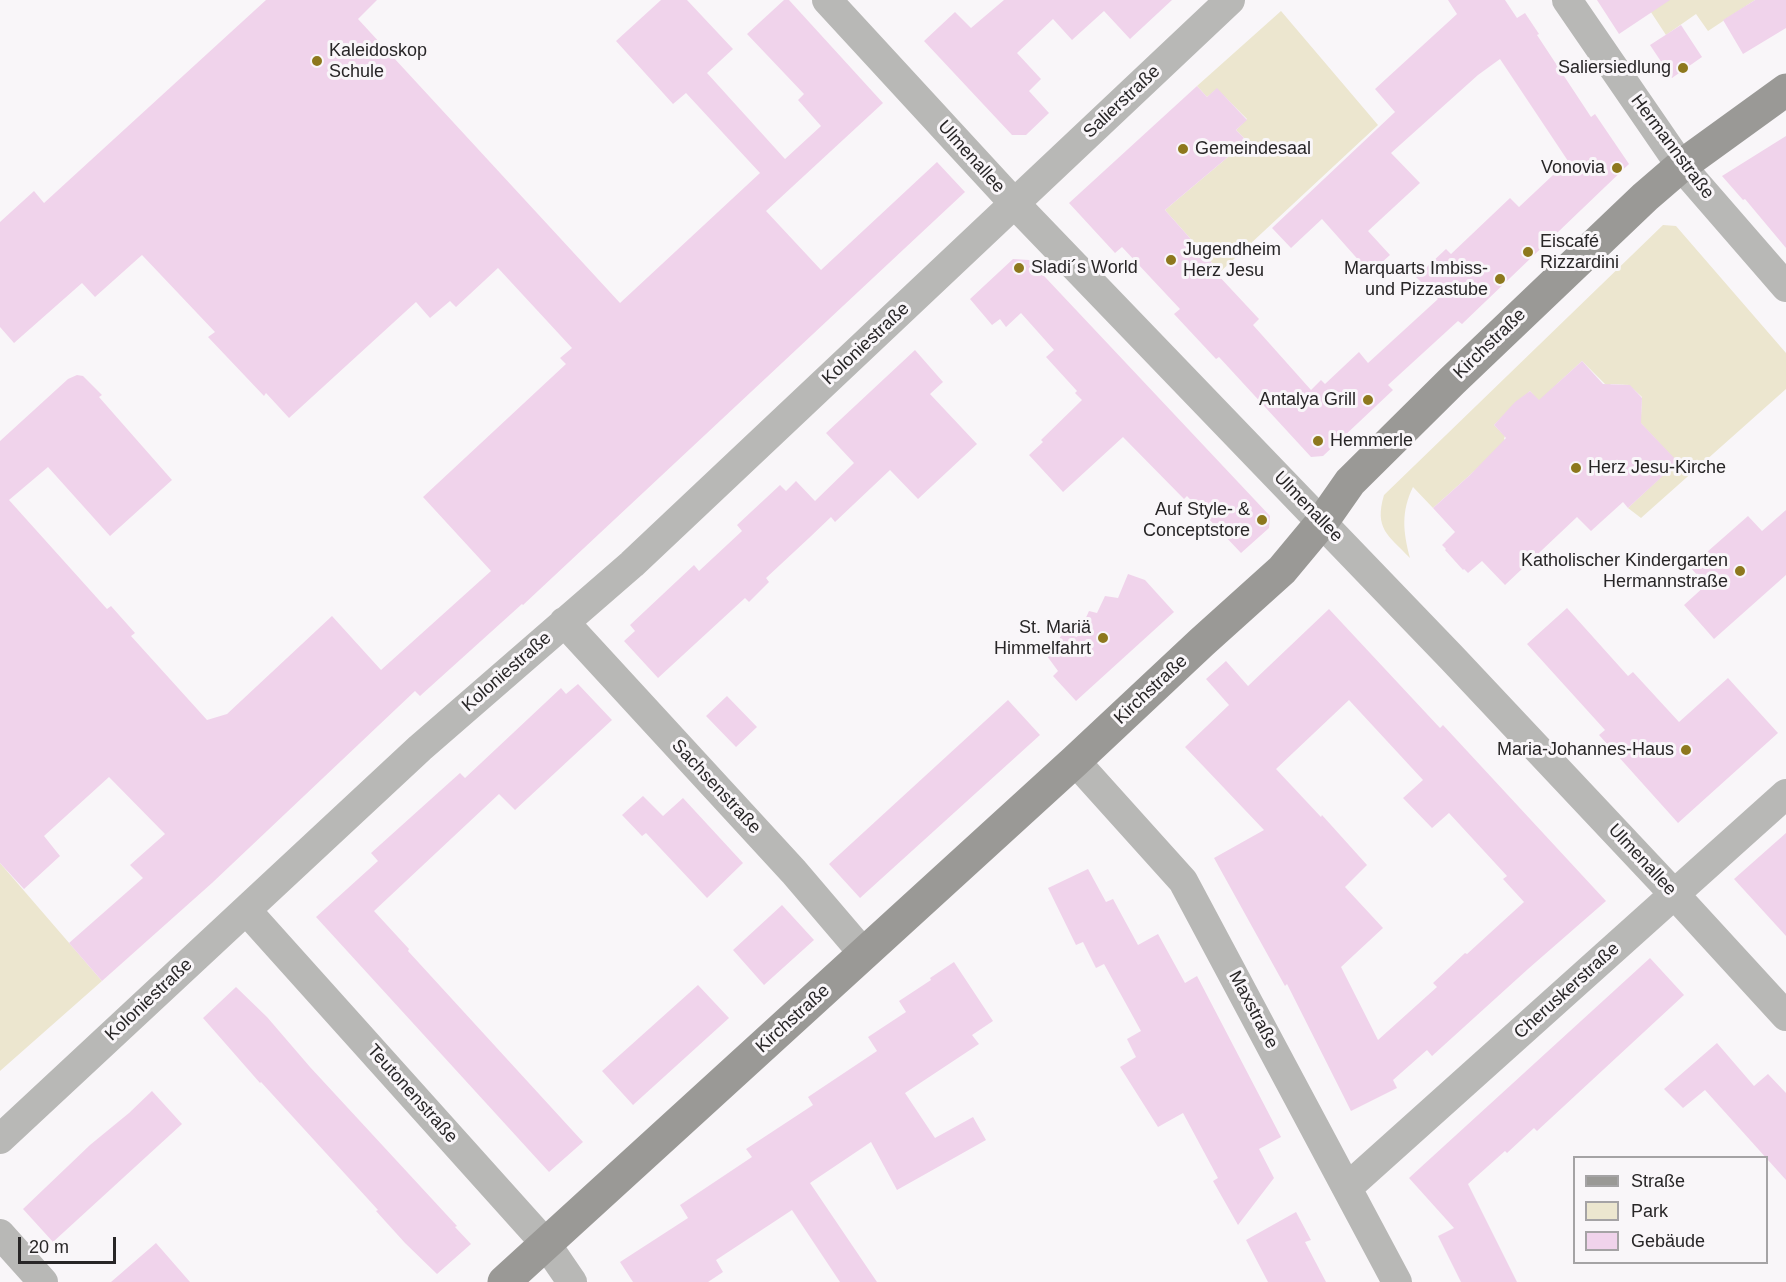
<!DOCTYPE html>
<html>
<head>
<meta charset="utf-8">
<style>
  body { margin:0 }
  #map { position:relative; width:1786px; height:1282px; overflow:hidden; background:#f9f6f9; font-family:Arial,sans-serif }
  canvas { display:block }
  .legend { position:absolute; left:1573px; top:1156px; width:195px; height:108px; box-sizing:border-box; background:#f9f6f9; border:2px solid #a5a3a5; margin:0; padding:8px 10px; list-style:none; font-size:18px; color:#282627 }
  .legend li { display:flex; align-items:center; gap:12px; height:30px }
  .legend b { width:30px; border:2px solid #a5a3a5 }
  .scale { position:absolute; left:18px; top:1237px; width:98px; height:27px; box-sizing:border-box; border:3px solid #282627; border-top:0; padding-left:8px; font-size:18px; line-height:21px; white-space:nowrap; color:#282627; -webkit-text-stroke:4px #f9f6f9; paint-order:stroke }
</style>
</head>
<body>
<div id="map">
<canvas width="1786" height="1282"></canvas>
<ul class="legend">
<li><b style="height:8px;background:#9a9996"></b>Straße</li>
<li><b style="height:16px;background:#ece6cf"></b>Park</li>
<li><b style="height:16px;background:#f0d3eb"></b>Gebäude</li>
</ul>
<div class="scale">20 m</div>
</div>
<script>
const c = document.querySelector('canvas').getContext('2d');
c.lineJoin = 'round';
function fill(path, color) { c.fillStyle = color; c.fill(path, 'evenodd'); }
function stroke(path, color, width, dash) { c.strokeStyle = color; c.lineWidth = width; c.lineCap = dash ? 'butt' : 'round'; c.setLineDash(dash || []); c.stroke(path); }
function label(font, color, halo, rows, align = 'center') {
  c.font = font + ' Arial,sans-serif'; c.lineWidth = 6; c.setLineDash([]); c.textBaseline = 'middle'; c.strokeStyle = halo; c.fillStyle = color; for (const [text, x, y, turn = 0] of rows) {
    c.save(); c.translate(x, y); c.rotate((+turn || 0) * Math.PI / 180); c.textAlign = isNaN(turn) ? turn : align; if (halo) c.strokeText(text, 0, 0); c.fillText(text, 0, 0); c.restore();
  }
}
const green = new Path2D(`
  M1643 0H1755L1708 31 1696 14 1666 35Z
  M1281 11 1378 125 1220 272 1165 210 1247 141 1236 130 1247 119 1217 89 1207 97 1197 86Z
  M1663 225 1676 226 1786 353V389L1641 518 1628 508 1677 462 1637 419 1641 416 1642 397 1629 385 1611 384 1608 387 1582 361 1558 383 1540 403 1530 391 1498 421 1494 425 1505 436 1504 439 1507 442 1433 508 1413 487C1401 512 1403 531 1410 558 1388 535 1374 529 1384 495Z
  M0 863 102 981 0 1071Z`);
const building = new Path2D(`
  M266 0H377L358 19 620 303 760 173 686 93 673 104 616 41 661 0H687L733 49 707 73 785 159 821 126 798 100 804 94 747 34 784 0H789L883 103 766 211 821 270 937 162 965 192 523 605 522 604 420 696 415 691 212 883 102 981 69 943 143 878 130 865 165 834 109 777 44 836 60 856 24 889 0 863V441L68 379 77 375 83 376 102 395 99 397 172 480 110 536 48 467 9 500 107 609 111 606 135 633 131 636 207 720 227 714 332 616 381 670 491 571 423 497 566 364 560 358 572 348 498 268 456 307 450 301 430 318 416 302 289 418 266 393 264 396 208 337 215 332 142 255 95 297 82 283 14 343 0 327V222L34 191 44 203Z
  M1004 0H1172L1130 39 1104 11 1072 40 1053 19 1017 53 1041 79 1029 91 1049 113 1026 135H1012L924 41 955 12 971 28Z
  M1448 0H1505L1517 18 1525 13 1539 34 1537 35 1591 117 1595 114 1629 164 1462 324 1458 321 1388 385 1393 390 1323 456 1311 457 1219 357 1216 359 1174 314 1180 309 1122 247 1115 253 1069 203 1197 86 1207 97 1217 88 1247 120 1236 130 1247 141 1165 210 1220 272 1217 274 1259 319 1253 325 1311 390 1321 380 1325 384 1359 352 1368 363 1438 299 1416 277 1446 249 1451 254 1510 198 1519 207 1568 161 1500 59 1478 75 1391 153 1420 183 1368 231 1390 255 1370 273 1322 219 1291 248 1272 228 1395 112 1375 89 1457 14Z
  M1597 0H1670L1619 34Z
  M1755 0H1786V28L1743 54 1723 20Z
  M1681 25 1702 57 1672 78 1650 45Z
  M1786 136V248L1745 199 1743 200 1722 176Z
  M1013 259 1029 260 1270 516 1269 528 1241 553 1187 496 1184 499 1123 437 1063 492 1029 455 1043 442 1041 440 1082 400 1075 393 1077 391 1046 357 1054 350 1021 313 1006 327 1000 319 992 325 970 299Z
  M915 350 943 382 930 394 977 444 918 499 890 470 835 522 831 517 809 538 766 578 769 582 749 602 745 598 658 678 624 641 635 631 630 625 694 565 699 571 742 531 737 525 780 485 786 491 796 481 815 501 854 463 826 433Z
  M1582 361 1603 384 1630 385 1642 398 1641 423 1678 462 1628 508 1623 502 1591 531 1577 517 1505 585 1482 561 1468 573 1464 569 1463 570 1445 550 1446 549 1442 545 1455 532 1433 508 1470 475 1506 438 1494 425 1515 402 1530 391 1539 400Z
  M1786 510V575L1714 639 1684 605 1706 585 1690 567 1748 516 1762 531Z
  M1128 574 1145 580 1174 612 1076 701 1053 676 1058 671 1047 656 1063 633 1077 637 1089 611 1097 613 1105 596 1118 598Z
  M1567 608 1628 676 1633 672 1679 722 1728 678 1778 733 1678 823 1599 735 1605 730 1527 644Z
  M1329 609 1440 728 1443 725 1606 901 1528 969 1432 1056 1427 1050 1393 1080 1397 1088 1351 1111 1287 984 1285 986 1214 858 1264 830 1185 747 1229 705 1206 679 1226 661 1248 686ZM1349 700 1423 780 1403 798 1432 828 1449 813 1507 876 1503 879 1524 902 1467 954 1465 953 1433 983 1437 987 1378 1040 1341 967 1383 928 1345 887 1367 865 1322 815 1321 817 1276 769Z
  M578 684 612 720 515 810 499 794 374 911 409 949 408 951 583 1142 549 1172 316 917 378 861 371 853 460 773 465 778 561 688 566 694Z
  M727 696 757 727 736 747 706 716Z
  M1008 700 1040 735 860 898 829 864Z
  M643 796 663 816 683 798 743 863 707 898 646 833 642 836 622 815Z
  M1786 833V936L1734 879Z
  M1088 869 1106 902 1113 899 1138 945 1158 934 1185 983 1197 976 1281 1137 1259 1149 1274 1178 1238 1225 1213 1181 1218 1178 1183 1113 1158 1127 1120 1067 1136 1057 1127 1039 1141 1031 1104 964 1096 968 1083 942 1076 945 1048 888Z
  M782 905 814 940 764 985 733 950Z
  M1650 958 1684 995 1537 1131 1534 1128 1507 1153 1505 1151 1468 1184 1517 1282H1461L1438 1236 1454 1228 1409 1178Z
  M954 962 993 1021 972 1035 979 1044 905 1093 935 1138 973 1117 986 1140 897 1190 871 1142 810 1183 877 1282H840L792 1210 716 1260 723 1272 708 1282H633L620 1262 688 1218 680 1205 752 1157 746 1149 813 1105 808 1097 877 1051 868 1037 906 1012 899 1001 931 980 930 978Z
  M698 985 729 1018 633 1105 602 1071Z
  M236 987 267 1017 310 1067 457 1226 455 1227 471 1244 437 1274 405 1243 376 1211 378 1210 261 1082 260 1083 203 1018Z
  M1717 1043 1754 1086 1768 1074 1786 1093V1180L1705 1090 1683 1108 1664 1089Z
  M152 1091 182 1124 53 1242 23 1209 90 1145 129 1113Z
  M1296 1212 1311 1240 1305 1242 1326 1282H1268L1246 1240Z
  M156 1243 190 1282H111Z`);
const street = new Path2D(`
  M827 0 1014 203 1452 658 1675 895 1786 1016
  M1567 0 1681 166 1786 287
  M564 622 794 872 864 954
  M1075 761 1183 881 1397 1282
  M246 910 546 1244 572 1282
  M0 1139 420 748 632 564 1230 0
  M1348 1187 1786 794
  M0 1234 43 1282`);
const secondary = new Path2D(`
  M504 1282 1075 761 1202 642 1282 570 1322 522 1350 482 1452 381 1645 197 1681 166 1786 90`);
const markers = [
  [317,61,6,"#8d781d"],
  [1683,68,6,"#8d781d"],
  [1183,149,6,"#8d781d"],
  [1617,168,6,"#8d781d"],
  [1528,252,6,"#8d781d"],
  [1171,260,6,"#8d781d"],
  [1019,268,6,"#8d781d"],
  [1500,279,6,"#8d781d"],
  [1368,400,6,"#8d781d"],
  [1318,441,6,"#8d781d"],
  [1576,468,6,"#8d781d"],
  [1262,520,6,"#8d781d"],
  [1740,571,6,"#8d781d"],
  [1103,638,6,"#8d781d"],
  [1686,750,6,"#8d781d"]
];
const poiNames = [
  ["Kaleidoskop",329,51,"left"],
  ["Schule",329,72,"left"],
  ["Saliersiedlung",1671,68],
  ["Gemeindesaal",1195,149,"left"],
  ["Vonovia",1605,168],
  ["Eiscafé",1540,242,"left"],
  ["Rizzardini",1540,263,"left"],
  ["Jugendheim",1183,250,"left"],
  ["Herz Jesu",1183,271,"left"],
  ["Sladi´s World",1031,268,"left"],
  ["Marquarts Imbiss-",1488,269],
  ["und Pizzastube",1488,290],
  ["Antalya Grill",1356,400],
  ["Hemmerle",1330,441,"left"],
  ["Herz Jesu-Kirche",1588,468,"left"],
  ["Auf Style- &",1250,510],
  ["Conceptstore",1250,531],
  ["Katholischer Kindergarten",1728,561],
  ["Hermannstraße",1728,582],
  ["St. Mariä",1091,628],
  ["Himmelfahrt",1091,649],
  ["Maria-Johannes-Haus",1674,750]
];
const streetNames = [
  ["Salierstraße",1122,102,-43],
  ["Hermannstraße",1672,147,53],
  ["Ulmenallee",971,157,48],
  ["Koloniestraße",866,344,-43],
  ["Kirchstraße",1490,344,-44],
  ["Ulmenallee",1308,507,46],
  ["Koloniestraße",507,672,-41],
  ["Kirchstraße",1151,690,-43],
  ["Sachsenstraße",716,787,47],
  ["Ulmenallee",1642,860,47],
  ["Cheruskerstraße",1567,991,-42],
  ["Koloniestraße",149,1000,-43],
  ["Maxstraße",1253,1010,62],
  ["Kirchstraße",793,1019,-42],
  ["Teutonenstraße",412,1094,48]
];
fill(green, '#ece6cf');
fill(building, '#f0d3eb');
stroke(street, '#b8b8b6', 30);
stroke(secondary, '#9a9996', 33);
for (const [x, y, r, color] of markers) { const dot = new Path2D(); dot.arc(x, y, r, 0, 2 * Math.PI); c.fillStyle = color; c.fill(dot); stroke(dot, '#f9f6f9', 2); }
label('18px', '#282627', '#f9f6f9', poiNames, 'right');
label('18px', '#282627', '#f9f6f9', streetNames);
</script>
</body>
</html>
